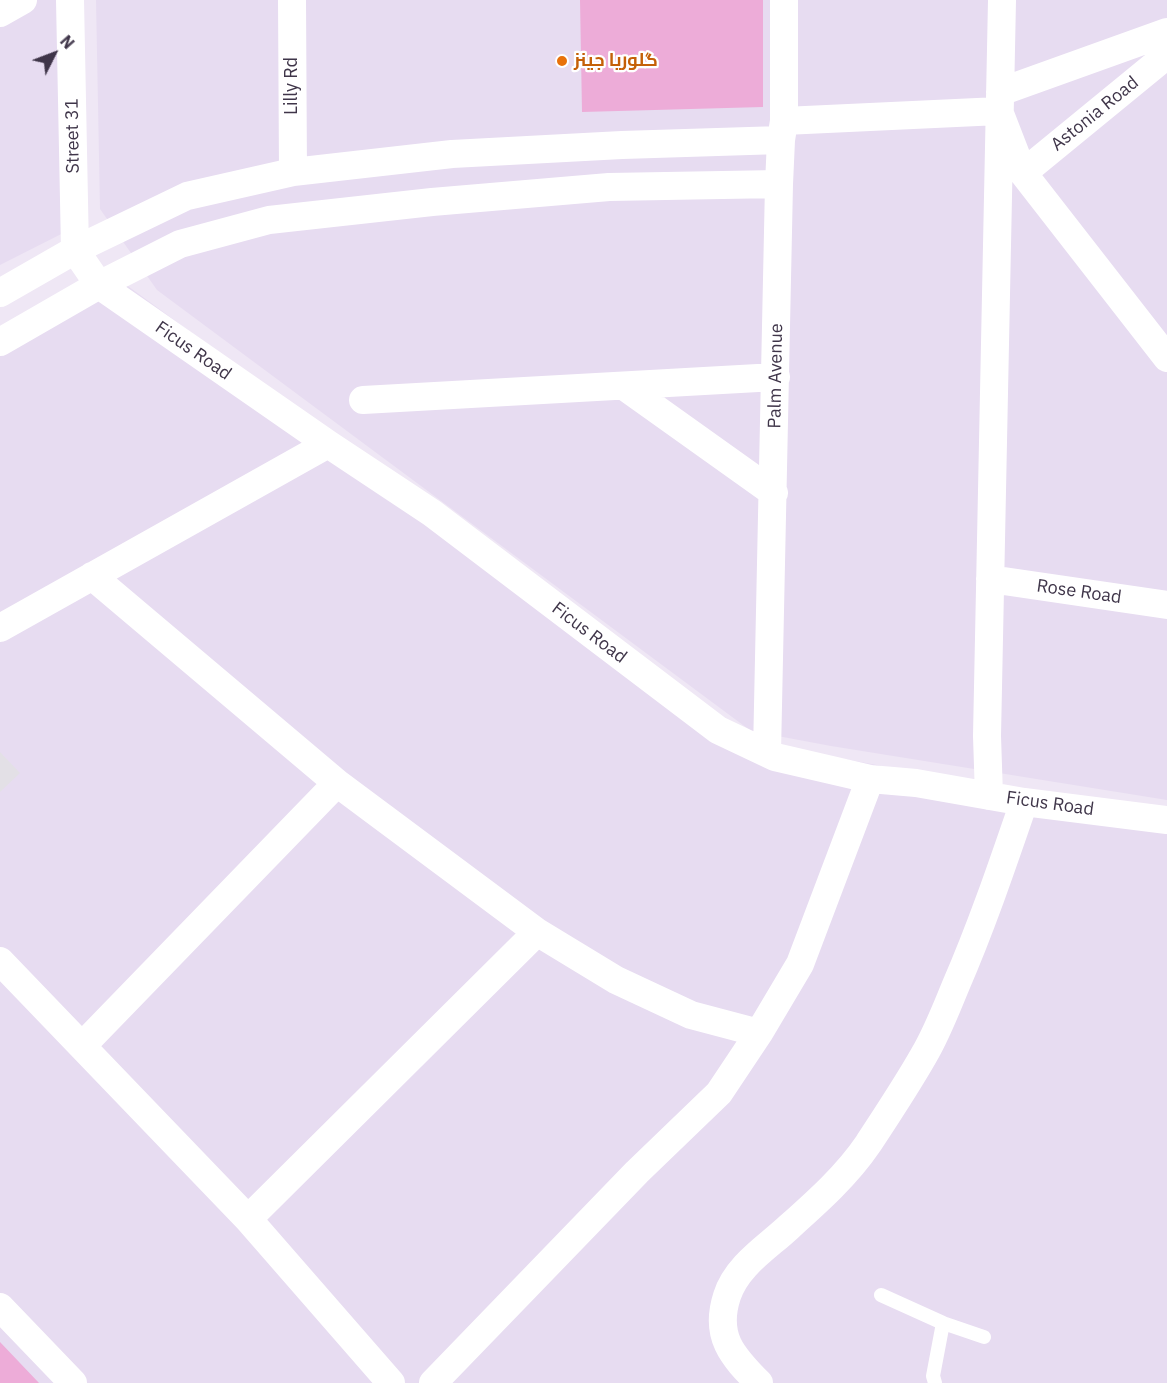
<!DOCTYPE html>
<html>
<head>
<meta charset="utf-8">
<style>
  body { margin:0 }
  #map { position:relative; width:1167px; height:1383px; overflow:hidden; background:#efe7f5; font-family:"IBM Plex Sans",sans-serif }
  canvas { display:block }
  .north { position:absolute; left:24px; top:24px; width:60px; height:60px; -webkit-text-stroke:4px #fff; paint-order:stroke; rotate:48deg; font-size:16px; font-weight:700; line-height:24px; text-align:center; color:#3f3549 }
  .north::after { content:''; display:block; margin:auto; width:21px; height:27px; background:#3f3549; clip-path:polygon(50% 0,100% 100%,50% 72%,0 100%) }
</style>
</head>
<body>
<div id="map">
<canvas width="1167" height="1383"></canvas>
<div class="north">N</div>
</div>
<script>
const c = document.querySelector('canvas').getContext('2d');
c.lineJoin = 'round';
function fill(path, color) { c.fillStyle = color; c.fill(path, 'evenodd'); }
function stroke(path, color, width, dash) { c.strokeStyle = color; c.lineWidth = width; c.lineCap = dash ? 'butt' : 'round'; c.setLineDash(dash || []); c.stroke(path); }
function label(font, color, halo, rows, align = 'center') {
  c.font = font + ' "IBM Plex Sans",Cairo,sans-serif'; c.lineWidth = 4.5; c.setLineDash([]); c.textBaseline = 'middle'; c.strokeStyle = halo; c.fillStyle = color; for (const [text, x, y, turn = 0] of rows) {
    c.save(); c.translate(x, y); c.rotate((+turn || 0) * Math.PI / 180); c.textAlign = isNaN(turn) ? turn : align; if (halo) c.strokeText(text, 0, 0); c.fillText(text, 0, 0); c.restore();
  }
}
const residential = new Path2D(`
  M0 0H82L85 222 0 265Z
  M96 0H1167V800L831 746 751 731 157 290 100 209Z
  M125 284 753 742 1011 790 1167 811V1383H0V354Z`);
const green = new Path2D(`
  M580 0H763V107L582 112Z
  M0 1342 39 1383H0Z`);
const parking = new Path2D(`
  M0 752 20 773 0 792Z`);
const lane = new Path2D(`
  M881 1295 943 1323 984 1337
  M935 1383 933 1376 943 1323`);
const street = new Path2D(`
  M70 0 75 250 99 285 328 444 432 513 718 730 775 757 870 779 916 783 1024 802 1167 820
  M292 0 293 172
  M0 13 23 0
  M1000 92 1167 32
  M784 121 999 111 1023 173 1167 358
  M1023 173 1167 55
  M0 293 75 250 187 196 293 172 452 154 622 145 781 140
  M0 342 99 285 180 244 269 220 432 202 609 187 779 184
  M624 386 774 493
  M363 400 776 377
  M92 576 337 783 537 932 616 980 691 1015 759 1033
  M990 579 1167 605
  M0 628 328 444
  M767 753 779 184 781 140 784 121V0
  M989 796 987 736 1002 0
  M0 961 248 1219 391 1383
  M82 1046 337 783
  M248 1219 537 932
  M0 1307 73 1383
  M433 1383 637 1172 719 1093 759 1033 800 964 870 779
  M759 1383C732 1356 714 1336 727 1296 737 1265 768 1247 790 1226 818 1201 847 1175 868 1144 887 1115 907 1085 924 1055 937 1033 946 1009 956 985 982 925 1003 863 1024 802`);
const markers = [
  [562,61,6,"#e8710a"]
];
const foodNames = [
  ["گلوریا جینز",574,61]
];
const streetNames = [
  ["Lilly Rd",292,86,-90],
  ["Astonia Road",1095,114,-39],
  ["Street 31",73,136,-91],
  ["Ficus Road",193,351,35],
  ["Palm Avenue",776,376,-89],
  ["Rose Road",1079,592,8],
  ["Ficus Road",589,633,37],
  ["Ficus Road",1050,804,8]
];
fill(residential, '#e7dcf1');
fill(green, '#edacd8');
fill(parking, '#e3e0e6');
stroke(lane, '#fff', 14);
stroke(street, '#fff', 28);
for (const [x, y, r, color] of markers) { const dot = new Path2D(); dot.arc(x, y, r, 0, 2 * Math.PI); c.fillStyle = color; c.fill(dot); stroke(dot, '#fff', 2); }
label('bold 18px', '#c56008', '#fff', foodNames, 'left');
label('18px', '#3f3549', '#fff', streetNames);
</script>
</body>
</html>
